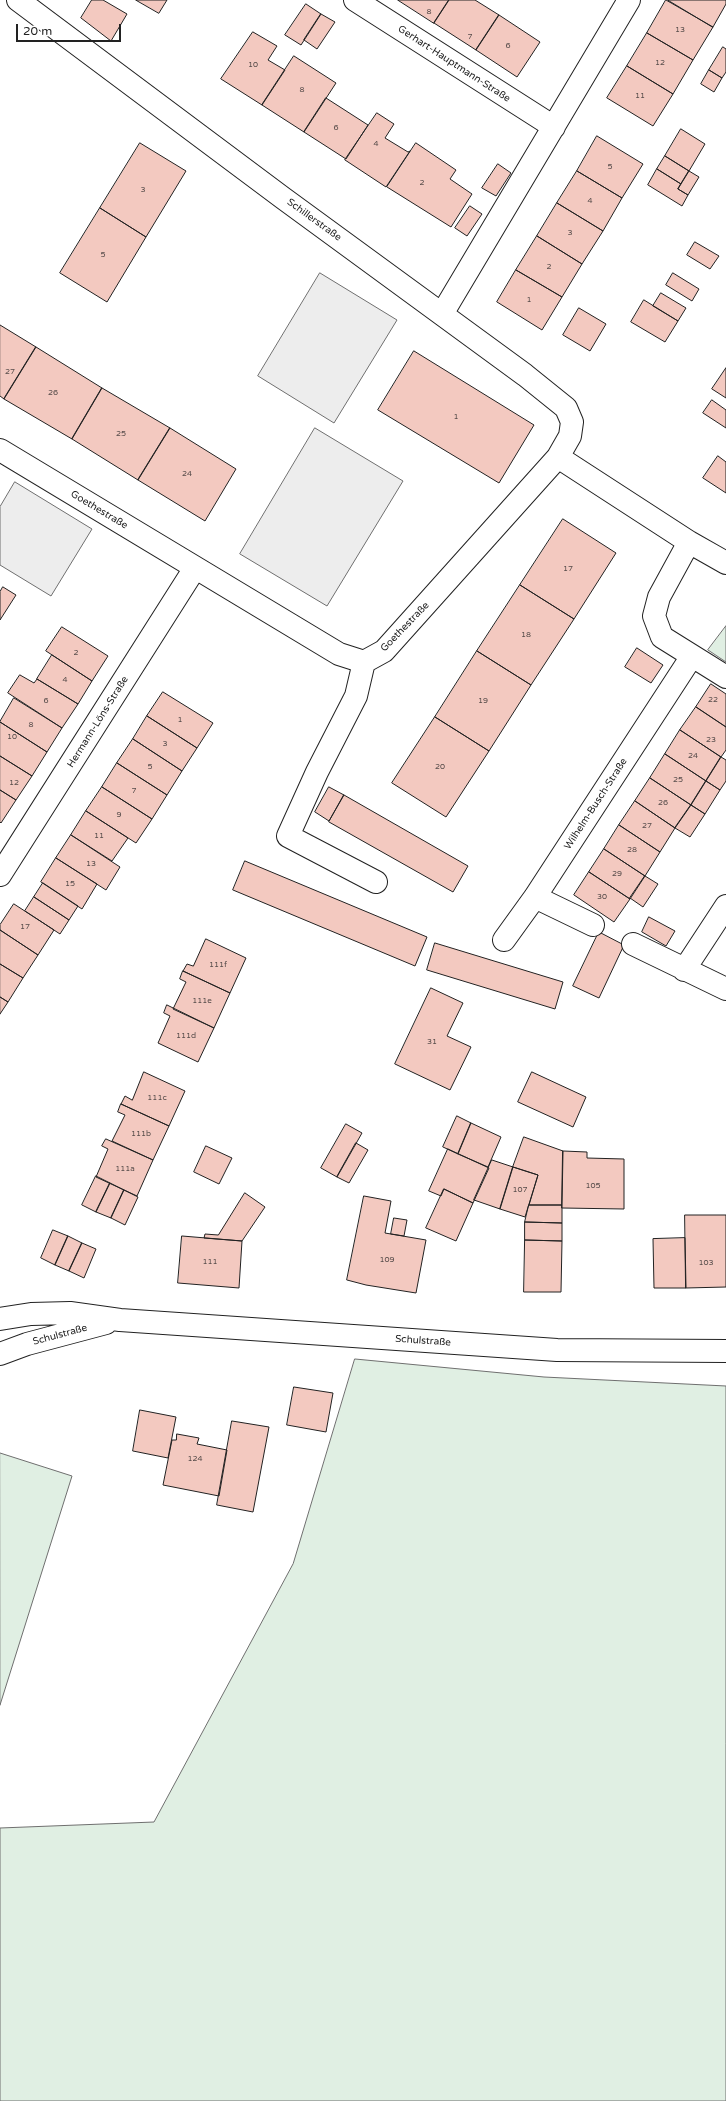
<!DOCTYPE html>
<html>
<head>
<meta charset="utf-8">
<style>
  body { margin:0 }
  #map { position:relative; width:726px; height:2101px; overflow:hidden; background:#fff; font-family:"Varela Round",sans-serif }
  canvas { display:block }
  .scale { position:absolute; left:16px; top:24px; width:105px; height:18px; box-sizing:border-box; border:2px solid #222; border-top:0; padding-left:5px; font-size:12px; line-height:14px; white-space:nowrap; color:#222; -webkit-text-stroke:3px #fff; paint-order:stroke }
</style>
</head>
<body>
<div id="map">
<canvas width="726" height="2101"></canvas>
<div class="scale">20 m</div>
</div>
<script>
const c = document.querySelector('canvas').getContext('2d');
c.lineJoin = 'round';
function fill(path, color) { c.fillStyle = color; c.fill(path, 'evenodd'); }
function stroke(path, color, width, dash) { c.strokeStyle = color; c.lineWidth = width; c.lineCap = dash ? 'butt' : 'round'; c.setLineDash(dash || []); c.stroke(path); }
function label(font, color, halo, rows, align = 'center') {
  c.font = font + ' "Varela Round",sans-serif'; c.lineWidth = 3; c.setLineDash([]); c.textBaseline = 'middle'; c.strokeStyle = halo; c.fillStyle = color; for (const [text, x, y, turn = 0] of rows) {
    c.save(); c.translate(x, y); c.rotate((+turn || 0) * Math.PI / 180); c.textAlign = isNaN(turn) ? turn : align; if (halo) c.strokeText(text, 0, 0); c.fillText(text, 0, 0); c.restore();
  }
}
const green = new Path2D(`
  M726 626V662L708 650Z
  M355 1359 544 1377 726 1386V2101H0V1828L154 1822 293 1564Z
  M0 1453 72 1476 0 1705Z`);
const parking = new Path2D(`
  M320 273 397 320 334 423 258 376Z
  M315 428 403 481 327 606 240 554Z
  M15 482 92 529 51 596 0 565V507Z`);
const building = new Path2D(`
  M92 0H103L127 14 111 41 81 18Z
  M136 0H167L159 13Z
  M398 0H449L434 23Z
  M449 0H475L499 15 476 50 434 23Z
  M666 0 713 27 693 60 647 33Z
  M668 0H726V4L713 27Z
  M306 4 321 14 301 45 285 35Z
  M321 14 335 22 317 49 304 40Z
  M499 15 540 42 517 77 476 50Z
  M253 32 277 46 268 60 285 70 262 105 221 79Z
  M647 33 693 60 673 94 627 66Z
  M723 47 726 49V72L722 78 709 70Z
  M294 56 336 83 304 132 262 105Z
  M627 66 673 94 653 126 607 98Z
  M709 70 722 78 714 92 701 84Z
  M326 98 368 125 346 159 304 132Z
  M377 113 394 124 385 138 408 152 410 151 386 187 345 160Z
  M681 129 705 144 689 171 665 156Z
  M597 136 643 164 622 198 577 171Z
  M140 143 186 171 146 237 100 208Z
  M416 143 456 170 450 179 472 194 451 227 387 187Z
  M665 156 689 171 681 184 657 169Z
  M498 164 511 173 496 196 482 188Z
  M657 169 681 184 678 189 688 195 682 206 648 185Z
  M577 171 622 198 603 231 557 203Z
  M689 171 699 177 688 195 678 189Z
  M557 203 603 231 582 264 537 236Z
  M470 206 482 214 467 236 455 228Z
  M100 208 146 237 107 302 60 273Z
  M537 236 582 264 562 297 516 270Z
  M695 242 719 256 710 269 687 255Z
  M516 270 562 297 542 330 497 302Z
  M673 273 699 289 692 301 666 285Z
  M661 293 686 308 678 321 653 306Z
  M644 300 678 321 665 342 631 322Z
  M579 308 606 324 590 351 563 335Z
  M0 325 36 347 4 399 0 396Z
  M36 347 102 388 72 439 4 399Z
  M414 351 534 425 499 483 378 410Z
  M726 368V398L712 389Z
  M102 388 170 428 138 480 72 439Z
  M712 400 726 410V428L703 413Z
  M170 428 236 469 205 521 138 480Z
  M718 456 726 462V493L703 478Z
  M563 519 616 553 574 619 520 585Z
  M520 585 574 619 531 685 477 651Z
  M3 587 16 595 0 620V592Z
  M62 627 108 656 92 681 46 651Z
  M637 648 663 665 651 683 625 667Z
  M477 651 531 685 489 751 435 717Z
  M52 655 92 681 78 704 37 679Z
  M20 675 34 683 37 679 78 704 62 728 8 693Z
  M711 684 726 694V727L696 707Z
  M163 692 213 723 197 748 147 716Z
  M14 698 62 728 47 752 0 722Z
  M696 707 726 727V750L721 757 680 730Z
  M147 716 197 748 182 771 133 739Z
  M435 717 489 751 446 817 392 783Z
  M0 722 47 752 32 776 0 756Z
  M680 730 721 757 706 781 665 754Z
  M133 739 182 771 167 795 117 763Z
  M665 754 706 781 691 805 650 778Z
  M0 756 32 776 16 800 0 790Z
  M721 757 726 760V781L720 790 706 781Z
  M117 763 167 795 152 819 102 787Z
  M650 778 691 805 675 828 635 801Z
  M706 781 720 790 705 814 691 805Z
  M102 787 152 819 136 843 86 811Z
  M329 787 344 795 329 821 315 812Z
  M0 790 16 800 1 823 0 822Z
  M344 795 468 866 453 892 329 822Z
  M635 801 675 828 660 852 619 825Z
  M691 805 705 814 690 837 675 828Z
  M86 811 128 838 112 861 71 835Z
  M619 825 660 852 645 876 604 849Z
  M71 835 120 867 106 890 56 858Z
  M604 849 645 876 630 899 589 872Z
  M56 858 97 884 82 909 41 882Z
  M245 861 427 937 415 966 233 890Z
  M589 872 630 899 614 922 574 895Z
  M645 876 658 884 643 907 630 898Z
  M43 883 78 906 69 920 34 897Z
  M34 897 69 920 60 934 25 911Z
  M14 904 54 930 38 955 0 930V925Z
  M649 917 675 931 666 946 642 932Z
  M0 930 38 955 23 978 0 964Z
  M599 932 624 945 599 998 573 986Z
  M206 939 246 958 230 993 183 971 187 964 193 966Z
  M435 943 563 982 555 1009 427 970Z
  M0 964 23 978 8 1002 0 997Z
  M183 971 230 993 214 1028 173 1009 186 982 180 979Z
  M431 988 463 1003 447 1036 471 1047 450 1090 395 1064Z
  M0 997 8 1002 0 1014Z
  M167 1005 214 1028 198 1062 158 1043 170 1016 164 1013Z
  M144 1072 185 1091 169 1126 121 1104 125 1096 132 1100Z
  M532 1072 586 1097 573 1127 518 1102Z
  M121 1104 169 1126 153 1160 112 1141 125 1115 118 1112Z
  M457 1116 471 1123 458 1154 443 1147Z
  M471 1123 501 1137 488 1167 458 1154Z
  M346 1124 362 1133 337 1177 321 1168Z
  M524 1137 563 1151 562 1205H529L538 1175 513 1167Z
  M106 1139 153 1160 137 1196 96 1177 108 1149 102 1146Z
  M356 1143 368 1150 349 1183 337 1177Z
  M206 1146 232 1158 219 1184 194 1172Z
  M448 1149 489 1168 473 1203 444 1189 441 1196 429 1191Z
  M563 1151 587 1152V1158L624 1159V1209L562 1208Z
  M492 1160 513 1167 500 1209 474 1200Z
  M513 1167 538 1175 525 1217 500 1209Z
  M96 1176 110 1183 96 1212 82 1205Z
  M110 1183 124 1190 111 1218 96 1212Z
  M444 1189 473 1203 456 1241 426 1228Z
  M124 1190 138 1197 125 1225 111 1218Z
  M245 1193 265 1207 242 1241 204 1238 205 1234 218 1235Z
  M364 1196 391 1201 385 1233 426 1240 416 1293 366 1285 347 1280Z
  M529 1205H562V1223L525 1222Z
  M685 1215H726V1287L686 1288Z
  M394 1218 407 1220 404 1236 391 1234Z
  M525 1222 562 1223V1241L525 1240Z
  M53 1230 68 1236 55 1265 41 1258Z
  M68 1236 82 1243 69 1271 55 1265Z
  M182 1236 242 1241 239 1288 178 1283Z
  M685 1238 686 1288H654L653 1239Z
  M525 1240 562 1241 561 1292H524Z
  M82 1243 96 1249 84 1278 69 1271Z
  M294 1387 333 1393 326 1432 287 1425Z
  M140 1410 176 1417 168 1458 133 1451Z
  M232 1421 269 1427 253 1512 217 1505Z
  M177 1434 199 1438 197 1444 227 1450 219 1496 163 1485 172 1440H176Z`);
const minor = new Path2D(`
  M18 0 283 198 525 375 566 408 572 422 570 436 558 457
  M355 0 554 127
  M442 314 629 0
  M0 450 339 654 364 662 384 651 558 457 689 542 726 563
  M689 542 659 597 654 616 662 637 726 677
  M364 662 356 696 317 772 288 836 376 882
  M0 875 195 568
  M535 897 593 925
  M504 940 535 897 692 656
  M633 944 726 989
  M684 970 726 906`);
const major = new Path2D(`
  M0 1319 31 1314 70 1313 120 1320 557 1350 726 1351
  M0 1354 27 1344 106 1323`);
const numberNames = [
  ["8",429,12],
  ["13",680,30],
  ["7",470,37],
  ["6",508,46],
  ["12",660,63],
  ["10",253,65],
  ["8",302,90],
  ["11",640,96],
  ["6",336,128],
  ["4",376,144],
  ["5",610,167],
  ["2",422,183],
  ["3",143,190],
  ["4",590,201],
  ["3",570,233],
  ["5",103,255],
  ["2",549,267],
  ["1",529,300],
  ["27",10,372],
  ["26",53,393],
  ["1",456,417],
  ["25",121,434],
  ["24",187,474],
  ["17",568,569],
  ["18",526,635],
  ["2",76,653],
  ["4",65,680],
  ["22",713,700],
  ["6",46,701],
  ["19",483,701],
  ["1",180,720],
  ["8",31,725],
  ["10",12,737],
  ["23",711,740],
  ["3",165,744],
  ["24",693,756],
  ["5",150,767],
  ["20",440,767],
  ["25",678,780],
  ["12",14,783],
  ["7",134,791],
  ["26",663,803],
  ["9",119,815],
  ["27",647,826],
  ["11",99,836],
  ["28",632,850],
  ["13",91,864],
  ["29",617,874],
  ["15",70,884],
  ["30",602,897],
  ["17",25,927],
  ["111f",218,965],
  ["111e",202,1001],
  ["111d",186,1036],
  ["31",432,1042],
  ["111c",157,1098],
  ["111b",141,1134],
  ["111a",125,1169],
  ["105",593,1186],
  ["107",520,1190],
  ["109",387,1260],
  ["111",210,1262],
  ["103",706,1263],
  ["124",195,1459]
];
const streetNames = [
  ["Gerhart-Hauptmann-Straße",454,64,33],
  ["Schillerstraße",314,220,36],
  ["Goethestraße",99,510,31],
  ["Goethestraße",405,627,-46],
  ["Hermann-Löns-Straße",98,722,-58],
  ["Wilhelm-Busch-Straße",596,804,-57],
  ["Schulstraße",60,1335,-15],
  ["Schulstraße",423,1341,4]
];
fill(green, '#e0efe3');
stroke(green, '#6f6f6f', 1);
fill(parking, '#ededed');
stroke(parking, '#6f6f6f', 1);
fill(building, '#f3c9c0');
stroke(building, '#222', 1);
stroke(minor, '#222', 24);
stroke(major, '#222', 24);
stroke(minor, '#fff', 22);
stroke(major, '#fff', 22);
label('8px', '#564c4a', null, numberNames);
label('10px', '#222', '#fff', streetNames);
</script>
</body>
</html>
